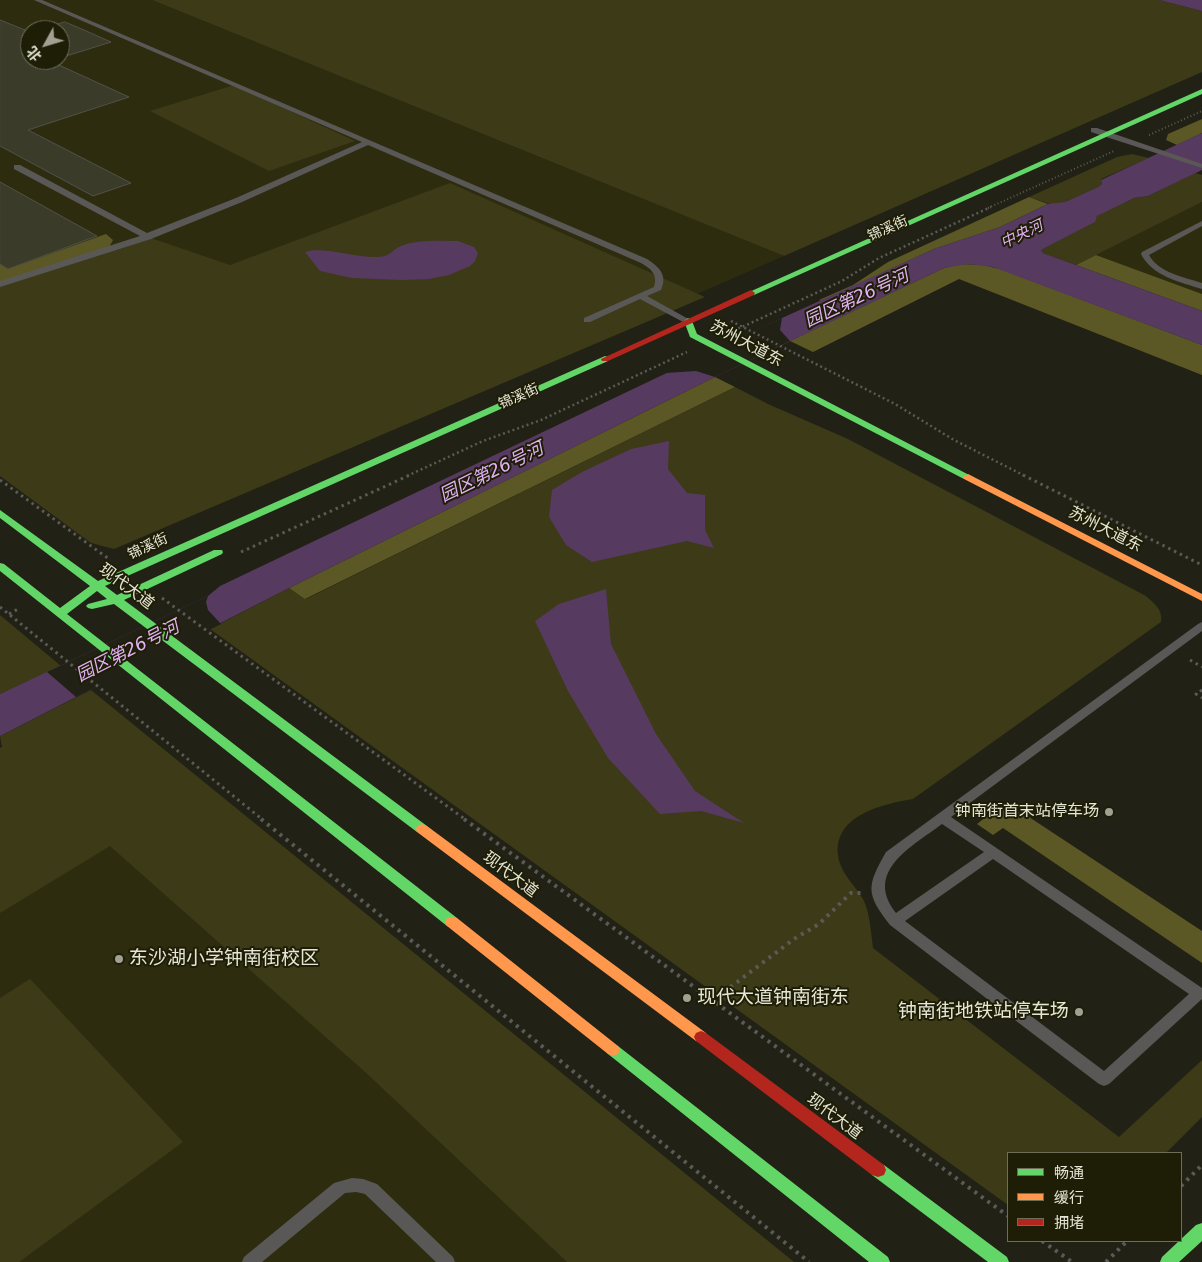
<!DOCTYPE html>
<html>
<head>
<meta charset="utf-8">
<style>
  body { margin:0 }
  #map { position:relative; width:1202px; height:1262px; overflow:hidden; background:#222115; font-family:"DejaVu Sans","Noto Sans SC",sans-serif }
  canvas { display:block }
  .legend { position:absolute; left:1007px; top:1152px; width:175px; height:90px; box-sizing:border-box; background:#1e1d05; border:1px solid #6e6d59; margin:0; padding:6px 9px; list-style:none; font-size:15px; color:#e6e6d7 }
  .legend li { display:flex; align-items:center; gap:10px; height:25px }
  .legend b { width:25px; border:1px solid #6e6d59 }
  .north { position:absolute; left:20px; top:20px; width:50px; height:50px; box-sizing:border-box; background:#1e1d05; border:1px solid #6e6d59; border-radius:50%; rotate:231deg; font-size:14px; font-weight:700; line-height:20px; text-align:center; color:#e6e6d7 }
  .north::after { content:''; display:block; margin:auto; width:18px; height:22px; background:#a1a193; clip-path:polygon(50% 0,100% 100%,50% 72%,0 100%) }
</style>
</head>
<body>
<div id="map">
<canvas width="1202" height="1262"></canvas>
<ul class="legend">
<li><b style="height:6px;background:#63d668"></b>畅通</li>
<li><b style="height:6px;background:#ff974d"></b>缓行</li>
<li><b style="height:6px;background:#b3261e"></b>拥堵</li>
</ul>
<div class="north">北</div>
</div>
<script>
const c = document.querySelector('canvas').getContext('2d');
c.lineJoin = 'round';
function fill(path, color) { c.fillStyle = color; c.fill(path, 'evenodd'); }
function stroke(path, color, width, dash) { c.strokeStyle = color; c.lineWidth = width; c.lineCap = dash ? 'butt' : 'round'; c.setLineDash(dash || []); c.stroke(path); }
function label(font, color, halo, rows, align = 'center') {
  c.font = font + ' "DejaVu Sans","Noto Sans SC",sans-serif'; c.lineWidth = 4; c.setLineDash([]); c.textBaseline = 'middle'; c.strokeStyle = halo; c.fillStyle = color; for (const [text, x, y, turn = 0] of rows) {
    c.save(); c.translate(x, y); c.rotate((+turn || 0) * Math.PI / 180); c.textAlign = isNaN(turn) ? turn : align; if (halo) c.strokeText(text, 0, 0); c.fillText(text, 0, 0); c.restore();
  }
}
const built = new Path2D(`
  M0 0H152L784 256 183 519 0 395ZM30 30H60V60H30Z
  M1202 202V294L1096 255Z
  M2 747 365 1072 567 1262H0V748Z`);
const green = new Path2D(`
  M152 0H1159L1202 11V72L784 256Z
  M234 85 355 141 269 171 150 111Z
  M1132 154 1149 158 1101 179 1102 184 1098 187 1065 202 1053 205 1029 197 1117 157Z
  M1195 173 1202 175V202L1076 265 1043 253 1041 250 1094 222 1097 216 1105 211 1134 198 1148 196Z
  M450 183 705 297 114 549 91 543 0 476V282L148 237 230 265Z
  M735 387 768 404 848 439 1146 596C1155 604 1163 610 1161 622L913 799C883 804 834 815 838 855 840 873 855 885 863 899 870 912 871 933 873 948L1119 1137 1202 1060V1117L1166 1153H1008V1205L210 629 289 588 306 599Z
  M0 615 61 666 0 694Z
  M91 690 794 1262H567L365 1072 110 846 0 913V748L2 747 0 736Z
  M30 979 183 1142 19 1262H0V998Z`);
const forest = new Path2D(`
  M1202 119V133L1177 145 1166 140 1168 134Z
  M1029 197 1048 204 1000 227 934 249 821 301 819 300 853 285 888 262Z
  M106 234 113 240 107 251 0 283V264L8 269Z
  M1096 255 1202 294V311L1076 265Z
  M962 264 983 265 1000 269 1202 345V375L959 279 813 352 790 341 944 268Z
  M715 377 735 387 305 599 289 588Z
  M1000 806 1026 815 1202 931V963L1003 828 993 835 977 824Z`);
const water = new Path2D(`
  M1159 0H1202V11Z
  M1202 133V170L1148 196 1134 198 1097 216 1095 222 1041 250 1043 253 1202 311V345L993 267 968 264 944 268 715 377 289 588 0 736V694L208 596 220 586 782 318 934 249 1000 227 1048 204 1065 202 1098 187 1102 184 1101 180Z
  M458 241 474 247 478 253 475 261 470 266 449 275 429 279 402 280 352 278 320 271 305 252C321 246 355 257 374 257 392 257 388 252 401 246 418 239 440 241 458 241Z
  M669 441 668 469 687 493 705 495V530L714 548 687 541 592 562 566 545 549 517 552 490 582 472 631 449Z
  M606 589 611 644 656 734 695 791 744 823 701 811 660 814 608 758 568 691 535 621 559 604Z`);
const pier = new Path2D(`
  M782 318 780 330 790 341 715 377 696 371 665 373Z
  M208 596 206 602 208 610 221 624 76 697 47 672Z`);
const building = new Path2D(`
  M0 20 30 32V60H52L50 61 129 97 28 130 131 183 93 196 0 146Z
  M65 22 84 30 111 42 60 58V30H39Z
  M0 182 97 236 8 269 0 264Z`);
const pathFar3 = new Path2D(`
  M1149 135 1202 111
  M988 208 1114 151`);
const pathFar2 = new Path2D(`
  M731 321 895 404 954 440 1025 476
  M729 333 842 281 879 258 991 207
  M407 476 483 441 541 420 687 352`);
const pathFar1 = new Path2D(`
  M1023 475 1202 565
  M0 480 109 559
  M241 552 410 475
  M162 598 466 820
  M0 607 263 820
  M9 614 20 608
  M1190 660 1202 667
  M82 672 93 667
  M1202 690 1196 694 1202 698`);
const path = new Path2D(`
  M261 819 809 1262
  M464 819 1008 1216
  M724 992 794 939 819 924 851 893H862
  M1181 1186 1202 1165
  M1042 1241 1072 1262
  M1106 1262 1127 1241`);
const lane = new Path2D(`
  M34 0H42L647 259C659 267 668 275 661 290L647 296 692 321 691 323H685L640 299 590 322H584V318L654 287C658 274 651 269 641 263L368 145 242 202 151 239 0 287V281L140 236 14 169V165H20L147 233 236 198 362 142Z
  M1091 128H1097L1202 164V168L1091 132Z
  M1202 221V226L1149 255C1159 273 1184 277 1202 283V289C1180 282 1152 276 1141 254L1142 252Z
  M1202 622V631L951 817 1202 988V999L1109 1084 1104 1086 1099 1084 890 925C865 893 867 886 886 852L1198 624ZM942 824 984 852 896 913C863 871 913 846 942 824ZM993 859 1189 994 1104 1071 905 921Z
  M352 1178 363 1179 377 1184 453 1257 455 1262H436L365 1194 356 1192 345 1193 262 1262H242L244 1257 334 1183Z`);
const fast = new Path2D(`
  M1202 89V94L754 295H748L747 293Z
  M688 318 692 321 697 334 973 477 972 479H964L690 337 684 321Z
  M605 356 608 357V361L105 586 117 595 214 550H222L223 552 222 554 124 600 427 826 428 829 427 832H417L114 604 92 609 88 608 86 606 88 604 107 599 97 591 67 614 457 918 459 922 457 926 452 927 447 926 0 571V563L4 564 60 608 90 586 0 518V510L98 581Z
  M613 1044 618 1046 888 1257 890 1262H869L608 1054 606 1050 608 1046Z
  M878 1163 884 1165 1007 1257 1009 1262H988L872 1175 870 1170 872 1165Z
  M1202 1223V1241L1179 1262H1160L1162 1257 1196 1225Z`);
const slow = new Path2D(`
  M968 474 1202 594V601L964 479 963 477Z
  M422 824 427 826 706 1033 708 1037 706 1041 701 1043 696 1041 417 832 416 829 417 826Z
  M452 917 457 918 618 1046 620 1050 618 1054 613 1056 608 1054 447 926 445 922 447 918Z`);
const jam = new Path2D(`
  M751 290 755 293 754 295 608 361H602L601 359Z
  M701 1031 706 1033 884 1165 886 1170 884 1175 878 1177 872 1175 696 1041 694 1037 696 1033Z`);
const markers = [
  [1109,812,5,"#a1a193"],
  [119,959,5,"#a1a193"],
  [687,998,5,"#a1a193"],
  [1079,1012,5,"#a1a193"]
];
const farStreetnames = [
  ["锦溪街",888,229,-24],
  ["锦溪街",519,397,-24],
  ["锦溪街",148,547,-25]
];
const farWaternames = [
  ["中央河",1022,235,-26]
];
const streetNames = [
  ["苏州大道东",746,344,28],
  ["苏州大道东",1105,530,27],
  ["现代大道",126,587,37],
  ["现代大道",510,875,37],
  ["现代大道",834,1117,37]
];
const poiNames = [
  ["钟南街首末站停车场",1099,812]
];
const waterNames = [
  ["园区第26号河",857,299,-25],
  ["园区第26号河",492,473,-26],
  ["园区第26号河",128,652,-27]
];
const nearPoinames = [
  ["东沙湖小学钟南街校区",129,959],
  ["现代大道钟南街东",697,998],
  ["钟南街地铁站停车场",1069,1012,"right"]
];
fill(built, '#2e2c0f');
fill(green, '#3c3a17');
fill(forest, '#5b5825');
fill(water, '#573a60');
fill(pier, '#222115');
fill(building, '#3b3b2a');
stroke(building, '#525147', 1);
stroke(pathFar3, '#5c5a56', 2, [1, 2.5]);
stroke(pathFar2, '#5c5a56', 2.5, [2, 3]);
stroke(pathFar1, '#5c5a56', 3, [2.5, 4]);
stroke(path, '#5c5a56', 4, [3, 5]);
fill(lane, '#5a5857');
fill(fast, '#63d668');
fill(slow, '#ff974d');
fill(jam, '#b3261e');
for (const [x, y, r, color] of markers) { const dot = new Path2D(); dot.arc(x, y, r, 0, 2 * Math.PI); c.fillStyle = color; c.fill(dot); stroke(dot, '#1e1d05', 2); }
label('14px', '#e6e6d7', '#1e1d05', farStreetnames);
label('italic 15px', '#e1b0f5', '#1e1d05', farWaternames);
label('16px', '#e6e6d7', '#1e1d05', streetNames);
label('16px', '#e6e6d7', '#1e1d05', poiNames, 'right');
label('italic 18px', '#e1b0f5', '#1e1d05', waterNames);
label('19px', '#e6e6d7', '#1e1d05', nearPoinames, 'left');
</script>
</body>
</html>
